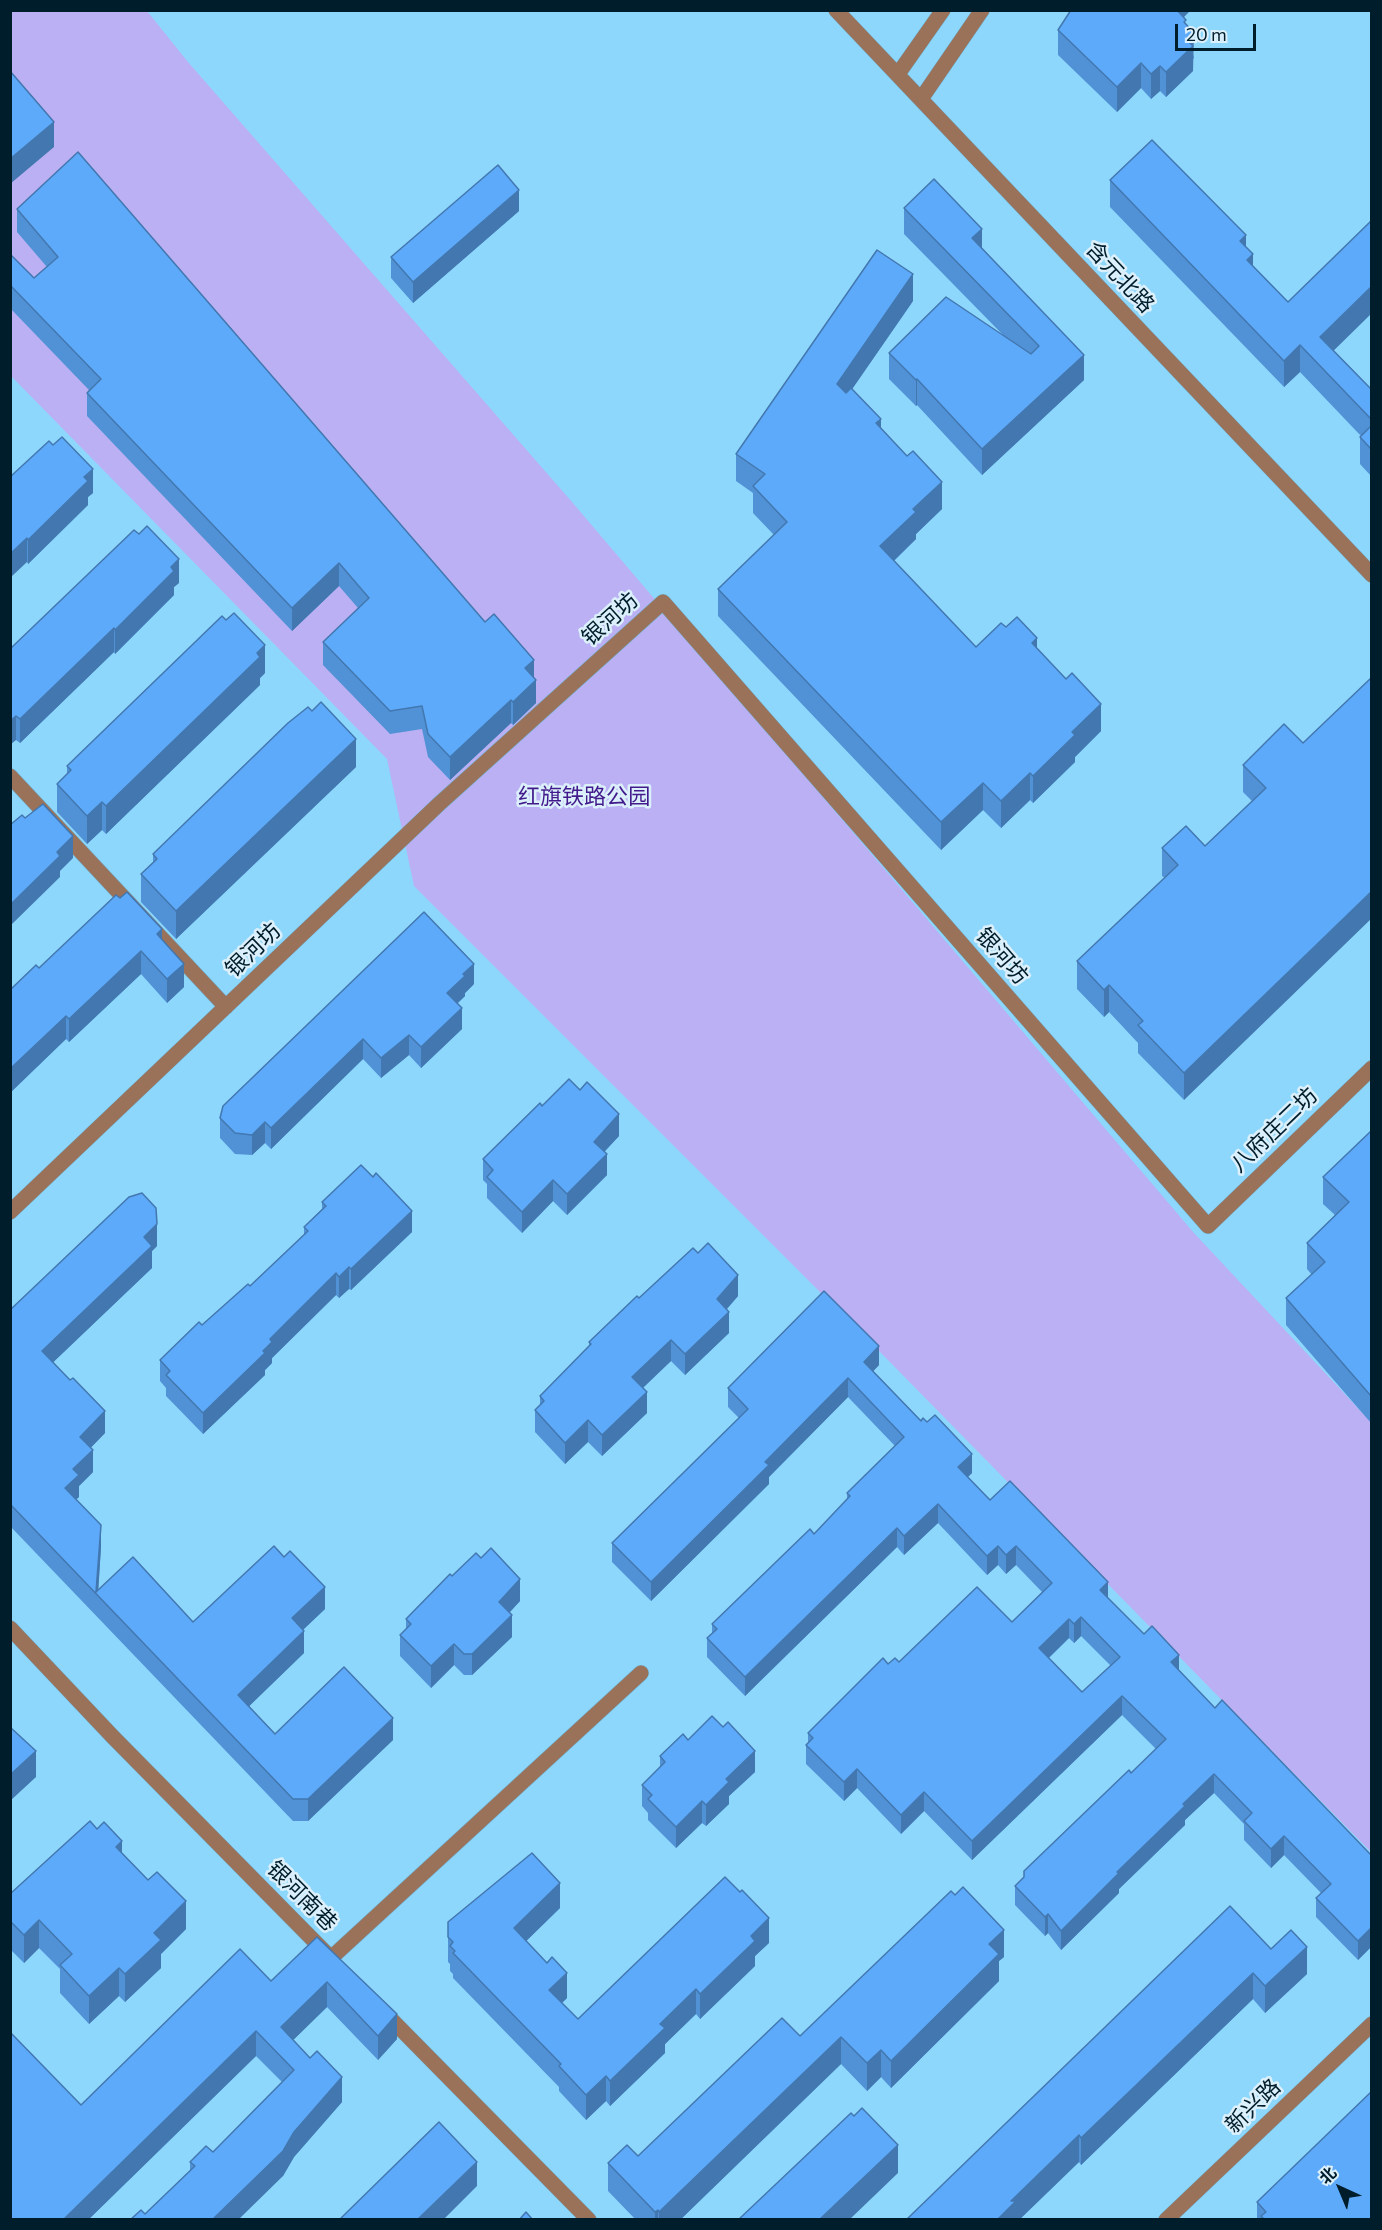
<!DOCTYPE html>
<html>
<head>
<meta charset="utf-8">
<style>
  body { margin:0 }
  #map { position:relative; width:1382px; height:2230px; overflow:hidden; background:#8ed7fc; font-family:Commissioner,"Noto Sans SC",sans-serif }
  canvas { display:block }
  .frame { position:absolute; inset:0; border:12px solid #001d2b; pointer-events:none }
  .north { position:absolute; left:1310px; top:2158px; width:60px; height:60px; -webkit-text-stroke:4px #dcf0fb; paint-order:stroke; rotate:316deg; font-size:16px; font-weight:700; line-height:24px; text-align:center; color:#001d2b }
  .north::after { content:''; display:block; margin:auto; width:21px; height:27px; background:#001d2b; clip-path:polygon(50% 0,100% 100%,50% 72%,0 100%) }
  .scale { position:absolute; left:1175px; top:24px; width:81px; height:27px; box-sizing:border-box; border:3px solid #001d2b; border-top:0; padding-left:8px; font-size:18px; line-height:21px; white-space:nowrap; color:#001d2b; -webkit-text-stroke:4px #dcf0fb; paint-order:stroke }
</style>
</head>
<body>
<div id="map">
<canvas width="1382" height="2230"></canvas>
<div class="frame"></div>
<div class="north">北</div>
<div class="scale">20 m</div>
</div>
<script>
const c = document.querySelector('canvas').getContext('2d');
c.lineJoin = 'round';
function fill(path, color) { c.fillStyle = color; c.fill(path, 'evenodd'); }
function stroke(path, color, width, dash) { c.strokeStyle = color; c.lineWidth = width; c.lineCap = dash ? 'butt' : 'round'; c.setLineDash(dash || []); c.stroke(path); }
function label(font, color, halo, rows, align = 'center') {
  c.font = font + ' Commissioner,"Noto Sans SC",sans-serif'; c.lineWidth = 5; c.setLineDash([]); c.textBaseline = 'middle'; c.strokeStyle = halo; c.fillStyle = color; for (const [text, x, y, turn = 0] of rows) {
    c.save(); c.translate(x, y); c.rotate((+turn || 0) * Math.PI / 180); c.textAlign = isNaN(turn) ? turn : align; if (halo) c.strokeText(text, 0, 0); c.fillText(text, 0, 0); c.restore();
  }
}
const green = new Path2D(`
  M10 11H147L188 62 572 502 1194 1233 1371 1422V1852L885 1357 414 886 387 759 11 376Z`);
const minor = new Path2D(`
  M836 10 1372 575
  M898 74 943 10
  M921 99 982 10
  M10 776 226 1007
  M10 1212 439 804 663 602 1208 1226 1372 1068
  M10 1628 113 1737 328 1955
  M331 1958 641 1673
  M383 2011 589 2220
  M1166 2220 1372 2024`);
const wall = new Path2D(`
  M1184 18 1194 58 1193 59V71L1166 97 1160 91 1151 99 1141 88 1117 112 1058 55V30Z
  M1110 180 1246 248 1253 266 1371 389V476L1360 464V437L1361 436 1300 372 1284 387 1110 207Z
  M904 208 982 248 1084 380 982 475 917 405 916 406 889 379V353L1004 336 904 234Z
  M17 209 485 622 534 678 536 703 513 725 511 723 450 780 428 757 422 729 390 734 323 665V642L358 608 339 586 292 631 87 416V393L89 390 10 308V254L34 278 47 267 17 232Z
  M519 211 413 303 391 278V257Z
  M913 301 852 389 942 509 916 534V539L894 561 976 647 1006 627 1037 649 1101 731 1075 757V762L1033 803 1030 800 1001 828 983 810 941 850 718 616V589L774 535 753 513V493L736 481V454Z
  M10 477 93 493 88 497V505L28 564 27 562Z
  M179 583 174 587V595L115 654 114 652 20 743 16 740 10 649Z
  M265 673 260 678V685L106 834 102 830 87 844 57 812V784L67 774V766Z
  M1284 724 1184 1100 1138 1053V1043L1109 1012 1104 1017 1077 989V961L1165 878 1162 876V848L1205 846 1252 801 1243 792V765Z
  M356 767 176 939 141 902V874L153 862V854Z
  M162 940 184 987 167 1003 141 974 69 1042 66 1039 10 1093V990L39 968Z
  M474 984 465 993V996L457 1004 462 1029 421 1068 409 1055 381 1078 363 1059 271 1149 265 1143 252 1155 235 1154 220 1138V1118L223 1106Z
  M542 1106 619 1136 604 1152 607 1175 567 1215 553 1201 522 1233 487 1198V1184L483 1180V1159Z
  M1371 1131V1423L1286 1325V1298L1312 1275 1307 1269V1243L1335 1215 1323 1204V1177Z
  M322 1202 412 1232 351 1290 349 1289 339 1298 336 1295 272 1358V1363L265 1370V1375L203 1434 166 1396V1388L160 1381V1360L250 1286 304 1235V1227L322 1209Z
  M157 1246 152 1251V1268L53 1362 105 1433 90 1448 93 1472 79 1486V1497L76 1499 101 1547 98 1590 193 1622 325 1609 303 1630 304 1653 249 1706 275 1734 393 1740 308 1821H293L10 1526V1310Z
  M738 1296 727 1309 729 1333 685 1375 671 1361 643 1388 647 1413 602 1456 588 1442 565 1464 535 1432V1410L540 1406V1396L589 1346V1342L639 1298Z
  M879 1365 873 1371 972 1473 968 1477 990 1500 1108 1598 1215 1708 1371 1855V1947L1358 1960 1316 1917V1898L1321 1893 1284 1855 1271 1868 1244 1840V1824L1214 1793 1185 1820V1825L1119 1889V1893L1061 1950 1048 1933 1045 1936 1015 1905V1886L1156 1749 1122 1715 972 1860 924 1811 901 1834 857 1788 844 1801 806 1764V1745L808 1743V1733L888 1664 899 1662 1012 1622 1042 1592 1016 1565 1006 1574 998 1565 987 1575 938 1523 904 1555 897 1547 745 1696 707 1657V1638L712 1633V1624L814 1534 847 1500V1493L895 1446 848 1397 769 1477V1484L651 1601 612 1562V1543L739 1418 728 1407V1388ZM1081 1636 1111 1666 1082 1692 1049 1658 1069 1638 1074 1643Z
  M452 1576 520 1601 509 1613 512 1637 472 1675H464L454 1665 431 1688 400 1656V1635L406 1629V1619Z
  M688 1740 755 1772 729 1796V1804L706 1826 702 1823 676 1848 648 1820V1813L642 1806V1785L660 1767V1756Z
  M122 1853 186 1929 161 1954V1968L125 2002 119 1996 89 2024 60 1993V1969L39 1948 24 1963 10 1949V1894Z
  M560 1908 526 1941 567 1998 562 2003 578 2019 769 1943 755 1956V1966L700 2019 696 2014 665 2044V2053L610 2106 606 2101 586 2120 559 2091V2087L453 1978V1974L450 1971V1964L448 1962V1922Z
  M317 1937 397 2039 378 2060 327 2007 293 2040 342 2102 294 2157 283 2176 145 2214 190 2171V2162L213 2152 282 2082 256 2056 88 2220H10L81 2105 271 1981Z
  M1271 1949 1307 1974 1265 2013 1253 1999 1081 2165 1079 2162 1019 2220H906Z
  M1004 1957 999 1961V1981L891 2088 881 2077 867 2091 841 2064 680 2220H636L608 2191V2163L638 2156 800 2036Z
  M1257 2202 1371 2220H1257Z`);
const shadedWall = new Path2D(`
  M1171 10H1191L1171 30Z
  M1194 33 1193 71 1166 97V72L1187 40Z
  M1141 63V88L1117 112V87Z
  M1160 66V91L1151 99V74Z
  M54 122V147L10 184V159Z
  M519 190V211L413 303V282Z
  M982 229V255L972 238Z
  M1246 235V262L1240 241Z
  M1253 254V281L1247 260Z
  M913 274V301L837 411V384Z
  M1371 287V314L1320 364V337Z
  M1300 345V372L1284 387V361Z
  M1084 355V380L982 475V449Z
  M917 379V405L916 406V380Z
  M881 419V446L876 423Z
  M93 469V493L88 497V505L28 564V540L84 477Z
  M942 482V509L916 534V539L880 574V546L913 509Z
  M27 538V562L10 578V554Z
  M179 559V583L174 587V595L115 654V630L171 567Z
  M339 563V586L292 631V608Z
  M114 628V652L20 743V719Z
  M1037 638V665L1032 643Z
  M265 645V673L260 678V685L106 834V806Z
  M534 660V682L536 680V703L513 725V702L525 668Z
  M511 700V723L450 780V757Z
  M1101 704V731L1075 757V762L1033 803V776L1072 732Z
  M16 716V740L10 745V721Z
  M356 739V767L176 939V911Z
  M1030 773V800L1001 828V801Z
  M983 783V810L941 850V822Z
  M102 802V830L87 844V816Z
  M73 836V858L60 871V877L10 926V905L57 852Z
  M1371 892V919L1184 1100V1073Z
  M162 929V953L157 934Z
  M141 951V974L69 1042V1019Z
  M184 964V987L167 1003V979Z
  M474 964V984L465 993V996L447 1013V993L463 974Z
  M1109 985V1012L1104 1017V990Z
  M462 1008V1029L421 1068V1047Z
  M66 1016V1039L10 1093V1069Z
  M409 1035V1055L381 1078V1058Z
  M363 1039V1059L271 1149V1128Z
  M619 1114V1136L594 1163V1142Z
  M265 1122V1143L252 1155V1135Z
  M607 1154V1175L567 1215V1194Z
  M553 1180V1201L522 1233V1212Z
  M412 1211V1232L351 1290V1269Z
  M157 1224V1246L152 1251V1268L42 1373V1351L144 1237Z
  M349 1267V1289L339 1298V1277Z
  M336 1273V1295L272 1358V1363L265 1370V1375L203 1434V1413L270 1339Z
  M738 1275V1296L717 1320V1299Z
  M729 1312V1333L685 1375V1354Z
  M671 1340V1361L632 1398V1377Z
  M879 1346V1365L864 1381V1362Z
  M848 1378V1397L769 1477V1484L651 1601V1582L765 1462Z
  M647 1392V1413L602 1456V1435Z
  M105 1411V1433L80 1459V1437Z
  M588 1420V1442L565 1464V1443Z
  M93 1450V1472L79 1486V1497L65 1510V1488L73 1469Z
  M972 1454V1473L958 1486V1467Z
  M938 1504V1523L904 1555V1536Z
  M101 1525V1547L98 1595 96 1593Z
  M897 1528V1547L745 1696V1677Z
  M998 1546V1565L987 1575V1556Z
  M1016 1546V1565L1006 1574V1555Z
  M520 1579V1601L499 1624V1602Z
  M1108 1582V1601L1100 1590Z
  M325 1587V1609L292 1640V1618Z
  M512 1615V1637L472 1675V1654Z
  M1081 1617V1636L1074 1643V1624Z
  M1069 1619V1638L1039 1667V1648Z
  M304 1631V1653L238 1717V1695Z
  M454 1644V1665L431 1688V1666Z
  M1179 1655V1674L1171 1662Z
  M12 1693V1719L10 1721V1695Z
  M1122 1696V1715L972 1860V1841Z
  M393 1718V1740L308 1821V1799Z
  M36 1751V1777L10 1801V1775Z
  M755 1751V1772L729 1796V1804L706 1826V1805L726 1779Z
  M857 1769V1788L844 1801V1782Z
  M1214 1774V1793L1185 1820V1825L1119 1889V1893L1061 1950V1931L1183 1804Z
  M924 1792V1811L901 1834V1815Z
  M702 1801V1823L676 1848V1827Z
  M1284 1836V1855L1271 1868V1849Z
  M122 1841V1869L116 1847Z
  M560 1883V1908L514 1953V1928Z
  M186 1901V1929L161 1954V1968L125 2002V1974L154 1933Z
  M1048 1914V1933L1045 1936V1917Z
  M769 1918V1943L755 1956V1966L700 2019V1994L751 1936Z
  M39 1920V1948L24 1963V1935Z
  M1371 1928V1947L1358 1960V1941Z
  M1004 1930V1957L999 1961V1981L891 2088V2061L989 1944Z
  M1307 1947V1974L1265 2013V1986Z
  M119 1968V1996L89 2024V1996Z
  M567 1973V1998L549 2015V1990Z
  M1253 1973V1999L1081 2165V2138Z
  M327 1982V2007L281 2052V2027Z
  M696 1989V2014L665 2044V2053L610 2106V2081L660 2024Z
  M397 2014V2039L378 2060V2036Z
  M256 2031V2056L88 2220H63Z
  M841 2037V2064L680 2220H659V2212Z
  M881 2050V2077L867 2091V2063Z
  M606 2076V2101L586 2120V2095Z
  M342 2077V2102L294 2157 283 2176 238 2220H212Z
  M1079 2135V2162L1019 2220H997L1011 2201Z
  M898 2145V2173L849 2220H819Z
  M477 2162V2186L443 2220H417Z
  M658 2210V2220H655V2212Z`);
const building = new Path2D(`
  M1071 10H1177L1186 20 1184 22 1194 33 1187 40 1193 46 1166 72 1160 66 1151 74 1141 63 1117 87 1058 30Z
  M10 71 54 122 10 159Z
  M1152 140 1246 235 1240 241 1253 254 1247 260 1288 302 1371 221V287L1320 337 1371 389V419L1300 345 1284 361 1110 180Z
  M78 152 485 622 494 614 534 660 525 668 536 680 513 702 511 700 450 757 428 734 422 706 390 711 323 642 369 598 339 563 292 608 87 393 101 379 10 285V254L34 278 58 257 17 209Z
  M498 165 519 190 413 282 391 257Z
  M934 179 982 229 972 238 1084 355 982 449 917 379 916 380 889 353 946 297 1031 354 1039 346 904 208Z
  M877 250 913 274 837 384 846 393 851 388 881 419 876 423 907 456 913 451 942 482 913 509 916 512 880 546 976 647 1001 623 1006 627 1017 617 1037 638 1032 643 1066 679 1072 673 1101 704 1072 732 1075 735 1033 776 1030 773 1001 801 983 783 941 822 718 589 787 522 753 486 765 474 736 454Z
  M1371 426V449L1360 437Z
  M62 437 93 469 84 477 88 481 28 540 27 538 10 554V477L49 441 53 445Z
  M147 526 179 559 171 567 174 571 115 630 114 628 20 719 16 716 10 721V649L134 530 139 534Z
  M234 613 265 645 257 653 260 657 106 806 102 802 87 816 57 784 71 770 67 766 222 616 226 620Z
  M1371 678V892L1184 1073 1138 1025 1143 1021 1109 985 1104 990 1077 961 1178 865 1162 848 1186 826 1205 846 1266 788 1243 765 1284 724 1303 743Z
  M321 702 356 739 176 911 141 874 157 859 153 854 288 723 308 707 312 711Z
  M43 804 73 836 57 852 60 856 10 905V825L22 815 25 818Z
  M127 892 162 929 157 934 184 964 167 979 141 951 69 1019 66 1016 10 1069V990L36 965 39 968 116 895 120 898Z
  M424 912 474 964 463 974 465 976 447 993 462 1008 421 1047 409 1035 381 1058 363 1039 271 1128 265 1122 252 1135 235 1133 220 1118 223 1106Z
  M569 1079 580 1090 587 1082 619 1114 594 1142 607 1154 567 1194 553 1180 522 1212 487 1177 493 1170 483 1159 540 1103 542 1106Z
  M1371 1131V1396L1286 1298 1325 1262 1307 1243 1349 1202 1323 1177Z
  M361 1165 373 1177 376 1173 412 1211 351 1269 349 1267 339 1277 336 1273 270 1339 272 1342 263 1351 265 1353 203 1413 166 1375 170 1371 160 1360 199 1322 202 1325 248 1284 250 1286 308 1231 304 1227 326 1206 322 1202Z
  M142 1193 156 1208 157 1224 144 1237 152 1246 42 1351 70 1380 73 1378 105 1411 80 1437 93 1450 73 1469 79 1475 65 1488 101 1525 96 1592 133 1557 193 1622 274 1546 284 1557 290 1551 325 1587 292 1618 304 1631 238 1695 275 1734 344 1667 393 1718 308 1799H293L10 1504V1310L129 1197Z
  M708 1243 738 1275 717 1299 729 1312 685 1354 671 1340 632 1377 647 1392 602 1435 588 1420 565 1443 535 1410 544 1401 540 1396 591 1344 589 1342 637 1296 639 1298 693 1248 698 1253Z
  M824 1291 879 1346 864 1362 921 1421 923 1418 927 1422 935 1415 972 1454 958 1467 990 1500 1010 1481 1108 1582 1100 1590 1144 1634 1152 1626 1179 1655 1171 1662 1215 1708 1222 1700 1371 1855V1928L1358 1941 1316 1898 1331 1884 1284 1836 1271 1849 1244 1821 1252 1813 1214 1774 1183 1804 1185 1806 1117 1872 1119 1873 1061 1931 1048 1914 1045 1917 1015 1886 1024 1877V1871L1129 1770 1131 1773 1166 1739 1122 1696 972 1841 924 1792 901 1815 857 1769 844 1782 806 1745 813 1738 808 1733 883 1658 888 1664 895 1658 899 1662 977 1587 1012 1622 1052 1583 1016 1546 1006 1555 998 1546 987 1556 938 1504 904 1536 897 1528 745 1677 707 1638 717 1629 712 1624 810 1529 814 1534 850 1496 847 1493 904 1437 848 1378 765 1462 769 1465 651 1582 612 1543 748 1409 728 1388ZM1081 1617 1120 1657 1082 1692 1039 1648 1069 1619 1074 1624Z
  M491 1548 520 1579 499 1602 512 1615 472 1654H464L454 1644 431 1666 400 1635 411 1624 406 1619 450 1574 452 1576 476 1553 481 1558Z
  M712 1716 723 1727 728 1722 755 1751 726 1779 729 1782 706 1805 702 1801 676 1827 648 1799 652 1795 642 1785 665 1762 660 1756 683 1734 688 1740Z
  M10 1727 36 1751 10 1775Z
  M90 1821 97 1829 104 1822 122 1841 116 1847 148 1880 157 1872 186 1901 154 1933 161 1940 125 1974 119 1968 89 1996 60 1965 72 1954 39 1920 24 1935 10 1921V1894Z
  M532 1853 560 1883 514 1928 547 1963 552 1957 567 1973 549 1990 578 2019 725 1877 740 1892 742 1890 769 1918 751 1936 755 1941 700 1994 696 1989 660 2024 665 2028 610 2081 606 2076 586 2095 559 2066 561 2064 453 1953 455 1951 450 1946 453 1942 448 1937V1922Z
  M963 1887 1004 1930 989 1944 999 1954 891 2061 881 2050 867 2063 841 2037 659 2212 658 2210 655 2212 608 2163 627 2145 638 2156 782 2018 800 2036 951 1891 955 1895Z
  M1230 1906 1271 1949 1291 1930 1307 1947 1265 1986 1253 1973 1081 2138 1079 2135 1011 2201H1016L997 2220H906Z
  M317 1937 397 2014 378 2036 327 1982 281 2027 310 2058 317 2051 342 2077 294 2132 283 2151 212 2220H130L141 2210 145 2214 195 2166 190 2162 206 2146 213 2152 294 2070 256 2031 63 2220H10V2032L81 2105 240 1949 271 1981Z
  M1371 2092V2220H1265L1261 2216 1266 2212 1257 2202Z
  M862 2108 898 2145 819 2220H738L851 2113 854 2116Z
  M439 2122 477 2162 417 2220H339Z
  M526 2212 533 2220H519Z`);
const streetNames = [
  ["含元北路",1120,277,47],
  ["银河坊",610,619,-42],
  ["银河坊",253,950,-44],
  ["银河坊",1002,956,49],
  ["八府庄二坊",1274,1130,-44],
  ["银河南巷",302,1896,45],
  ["新兴路",1253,2106,-44]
];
const parkNames = [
  ["红旗铁路公园",584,797]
];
fill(green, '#bab0f3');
stroke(minor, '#72b2d2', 16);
stroke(minor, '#9a7159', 15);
fill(wall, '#5192d7');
fill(shadedWall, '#4277af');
fill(building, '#5eaafa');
stroke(building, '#4277af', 1.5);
label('22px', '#001d2b', '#dcf0fb', streetNames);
label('22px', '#421a8b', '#dcf0fb', parkNames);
</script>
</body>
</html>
